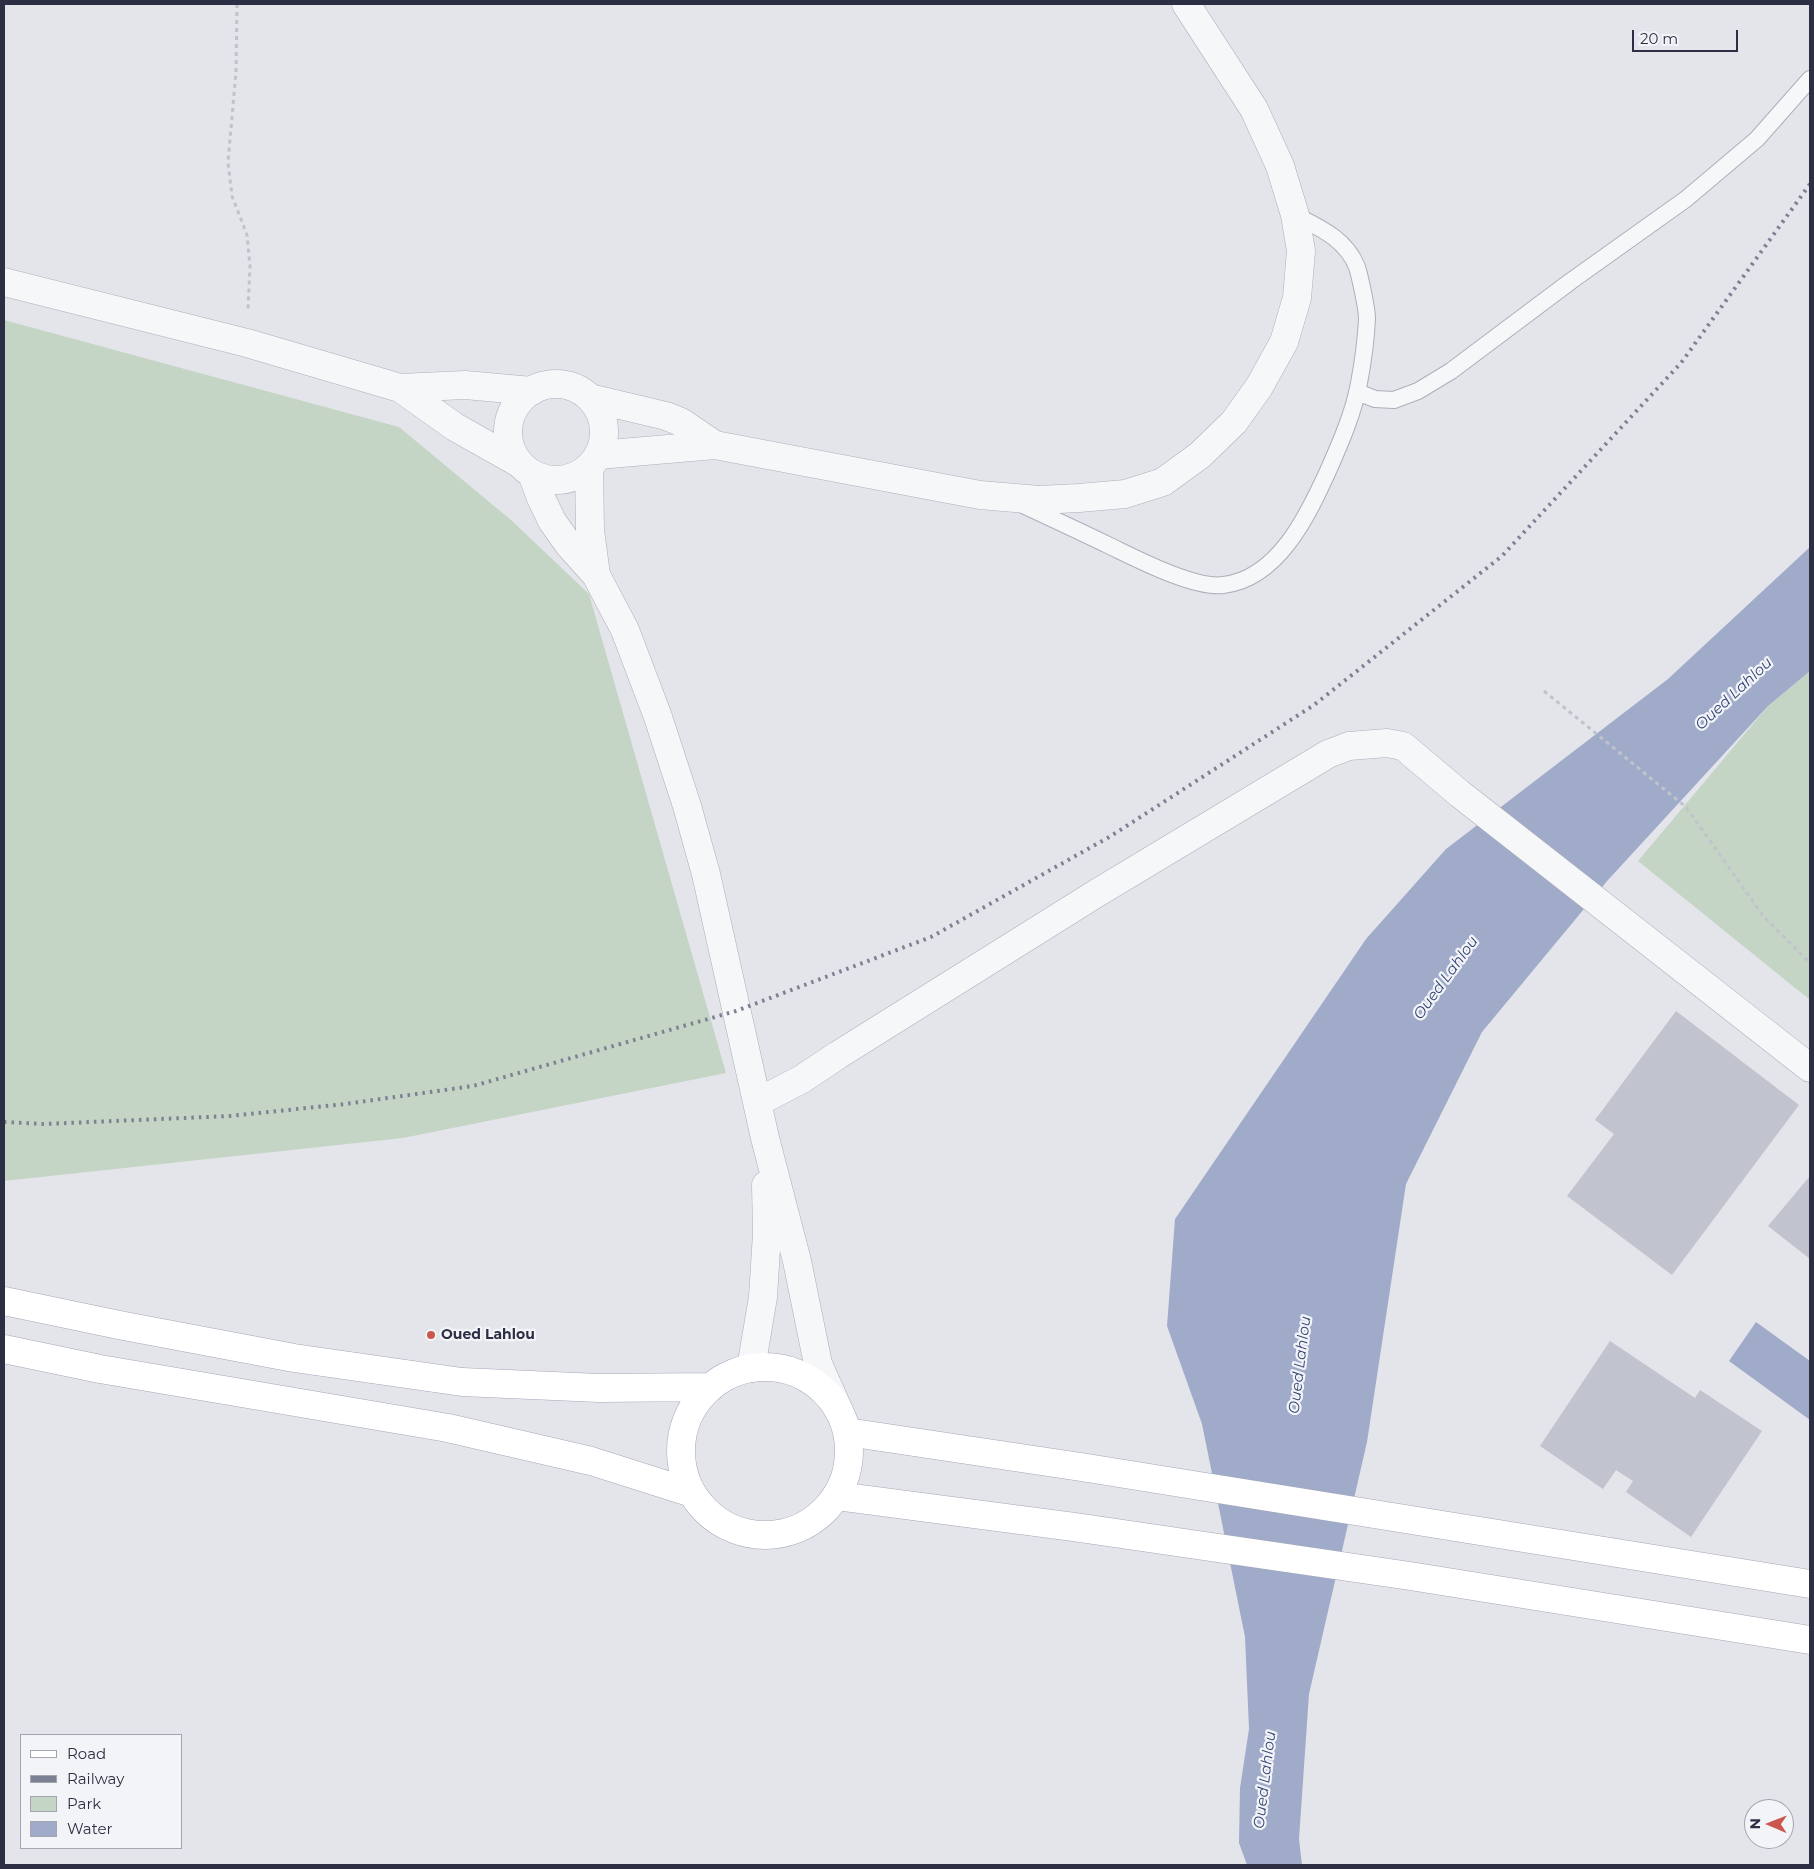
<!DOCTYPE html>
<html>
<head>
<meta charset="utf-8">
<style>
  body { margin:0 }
  #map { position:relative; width:1814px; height:1869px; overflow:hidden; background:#e4e5eb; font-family:Montserrat,sans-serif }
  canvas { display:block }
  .frame { position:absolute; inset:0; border:5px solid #2c2f43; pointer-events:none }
  .legend { position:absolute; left:20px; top:1734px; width:162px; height:115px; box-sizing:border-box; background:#f3f4f8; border:1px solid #a3a5b0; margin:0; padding:6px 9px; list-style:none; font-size:15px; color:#2c2f43 }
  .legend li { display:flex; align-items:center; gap:10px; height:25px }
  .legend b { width:25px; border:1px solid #a3a5b0 }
  .north { position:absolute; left:1744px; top:1799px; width:50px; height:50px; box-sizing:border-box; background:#f3f4f8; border:1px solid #a3a5b0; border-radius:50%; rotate:271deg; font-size:14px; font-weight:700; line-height:20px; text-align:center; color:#2c2f43 }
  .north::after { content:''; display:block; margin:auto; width:18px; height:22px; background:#cb564d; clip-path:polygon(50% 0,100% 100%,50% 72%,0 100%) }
  .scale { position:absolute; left:1632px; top:30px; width:106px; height:22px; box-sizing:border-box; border:2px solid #2c2f43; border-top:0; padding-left:6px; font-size:15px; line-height:18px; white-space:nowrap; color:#2c2f43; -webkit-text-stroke:4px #f3f4f8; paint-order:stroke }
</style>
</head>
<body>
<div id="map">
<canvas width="1814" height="1869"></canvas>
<div class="frame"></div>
<ul class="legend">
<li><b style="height:6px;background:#fff"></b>Road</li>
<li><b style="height:6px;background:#7d8194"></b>Railway</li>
<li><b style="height:14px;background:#c5d5c5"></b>Park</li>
<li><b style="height:14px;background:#a0abca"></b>Water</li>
</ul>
<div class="north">N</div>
<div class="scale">20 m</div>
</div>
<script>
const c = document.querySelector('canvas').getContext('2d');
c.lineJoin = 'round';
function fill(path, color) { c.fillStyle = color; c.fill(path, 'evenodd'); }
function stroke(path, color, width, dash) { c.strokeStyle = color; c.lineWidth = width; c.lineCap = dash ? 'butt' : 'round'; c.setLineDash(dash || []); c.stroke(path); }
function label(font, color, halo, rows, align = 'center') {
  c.font = font + ' Montserrat,sans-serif'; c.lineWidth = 4.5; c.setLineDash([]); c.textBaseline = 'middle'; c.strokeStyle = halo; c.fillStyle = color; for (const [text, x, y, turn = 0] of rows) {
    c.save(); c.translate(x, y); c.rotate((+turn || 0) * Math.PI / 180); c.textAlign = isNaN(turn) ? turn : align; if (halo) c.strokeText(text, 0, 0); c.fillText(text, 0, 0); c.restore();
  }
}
const green = new Path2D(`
  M4 320 399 427 511 520 589 594 726 1073 403 1138 4 1181Z
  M1810 671V1000L1638 861 1768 706Z`);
const water = new Path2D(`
  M1810 547V671L1768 706 1608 880 1482 1032 1406 1184 1367 1442 1309 1694 1299 1839 1302 1865H1247L1239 1843 1240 1788 1249 1729 1245 1637 1202 1424 1167 1326 1175 1219 1366 939 1446 849 1668 679Z
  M1756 1322 1810 1361V1420L1729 1361Z`);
const building = new Path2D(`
  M1676 1011 1799 1105 1672 1275 1567 1196 1614 1134 1595 1120Z
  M1810 1176V1259L1768 1226Z
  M1610 1341 1695 1398 1700 1390 1762 1431 1691 1537 1626 1492 1633 1481 1616 1470 1603 1489 1540 1446Z`);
const path = new Path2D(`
  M237 4 236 72 228 162 232 196 247 235 250 266 248 309
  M1544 691 1686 807 1764 917 1810 963`);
const service = new Path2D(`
  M1357 392 1375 399 1394 400 1418 391 1451 371 1571 281 1686 199 1757 139 1810 79
  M1021 504C1051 518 1081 532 1110 546 1137 559 1195 589 1223 585 1278 579 1308 515 1328 471 1340 444 1354 412 1359 383 1363 362 1366 339 1367 319 1367 308 1360 277 1357 267 1346 239 1320 228 1295 215`);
const minor = new Path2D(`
  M758 1102 802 1079 838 1055 1097 893 1328 754 1349 746 1387 743 1403 746 1460 794 1810 1068`);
const tertiary = new Path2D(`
  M4 282 247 343 400 388 455 427 519 463
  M508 432a48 48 0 1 1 96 0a48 48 0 1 1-96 0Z
  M400 388 465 385 532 391
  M590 398 666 416 681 422 715 445
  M598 455 715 445 948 489 980 495 1039 500 1079 498 1125 494 1163 482 1200 455 1234 422 1259 387 1284 342 1297 298 1301 251 1295 215 1280 166 1254 109 1186 4
  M589 467 590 530 596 575
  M532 474 541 498 552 521 569 545 596 575 625 630 658 717 687 806 706 874 765 1138 797 1261 818 1364 839 1411
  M751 1368 763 1297 767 1233 766 1185`);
const primary = new Path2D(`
  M4 1301 119 1325 294 1358 462 1382 599 1388 711 1387
  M4 1349 100 1369 448 1428 591 1461 692 1493
  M681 1451a84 84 0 1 1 168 0a84 84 0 1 1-168 0Z
  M847 1432 1081 1467 1810 1584
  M837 1496 1074 1527 1410 1576 1810 1640`);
const rail = new Path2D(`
  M4 1122 44 1124 230 1116 345 1104 473 1086 736 1011 931 937 1111 836 1314 705 1502 556 1681 363 1810 184`);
const markers = [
  [431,1335,5,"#cb564d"]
];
const poiNames = [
  ["Oued Lahlou",441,1335]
];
const waterNames = [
  ["Oued Lahlou",1734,694,-43],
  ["Oued Lahlou",1446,978,-54],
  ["Oued Lahlou",1300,1365,-83],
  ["Oued Lahlou",1265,1780,-83]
];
fill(green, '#c5d5c5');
fill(water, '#a0abca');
fill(building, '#c1c3ce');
stroke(service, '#adaeb9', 18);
stroke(minor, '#adaeb9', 29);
stroke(tertiary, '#adaeb9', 29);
stroke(primary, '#a3a7b7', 29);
stroke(path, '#c1c3ca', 3, [4, 4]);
stroke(service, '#f6f7f9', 16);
stroke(minor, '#f6f7f9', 28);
stroke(tertiary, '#f6f7f9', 28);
stroke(primary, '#fff', 28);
stroke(rail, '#7d8194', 4, [2.5, 5]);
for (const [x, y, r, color] of markers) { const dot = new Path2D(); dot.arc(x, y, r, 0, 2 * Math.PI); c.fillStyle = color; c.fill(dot); stroke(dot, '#f3f4f8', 2); }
label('bold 14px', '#2c2f43', '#f3f4f8', poiNames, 'left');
label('italic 15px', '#364576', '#f3f4f8', waterNames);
</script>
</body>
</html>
